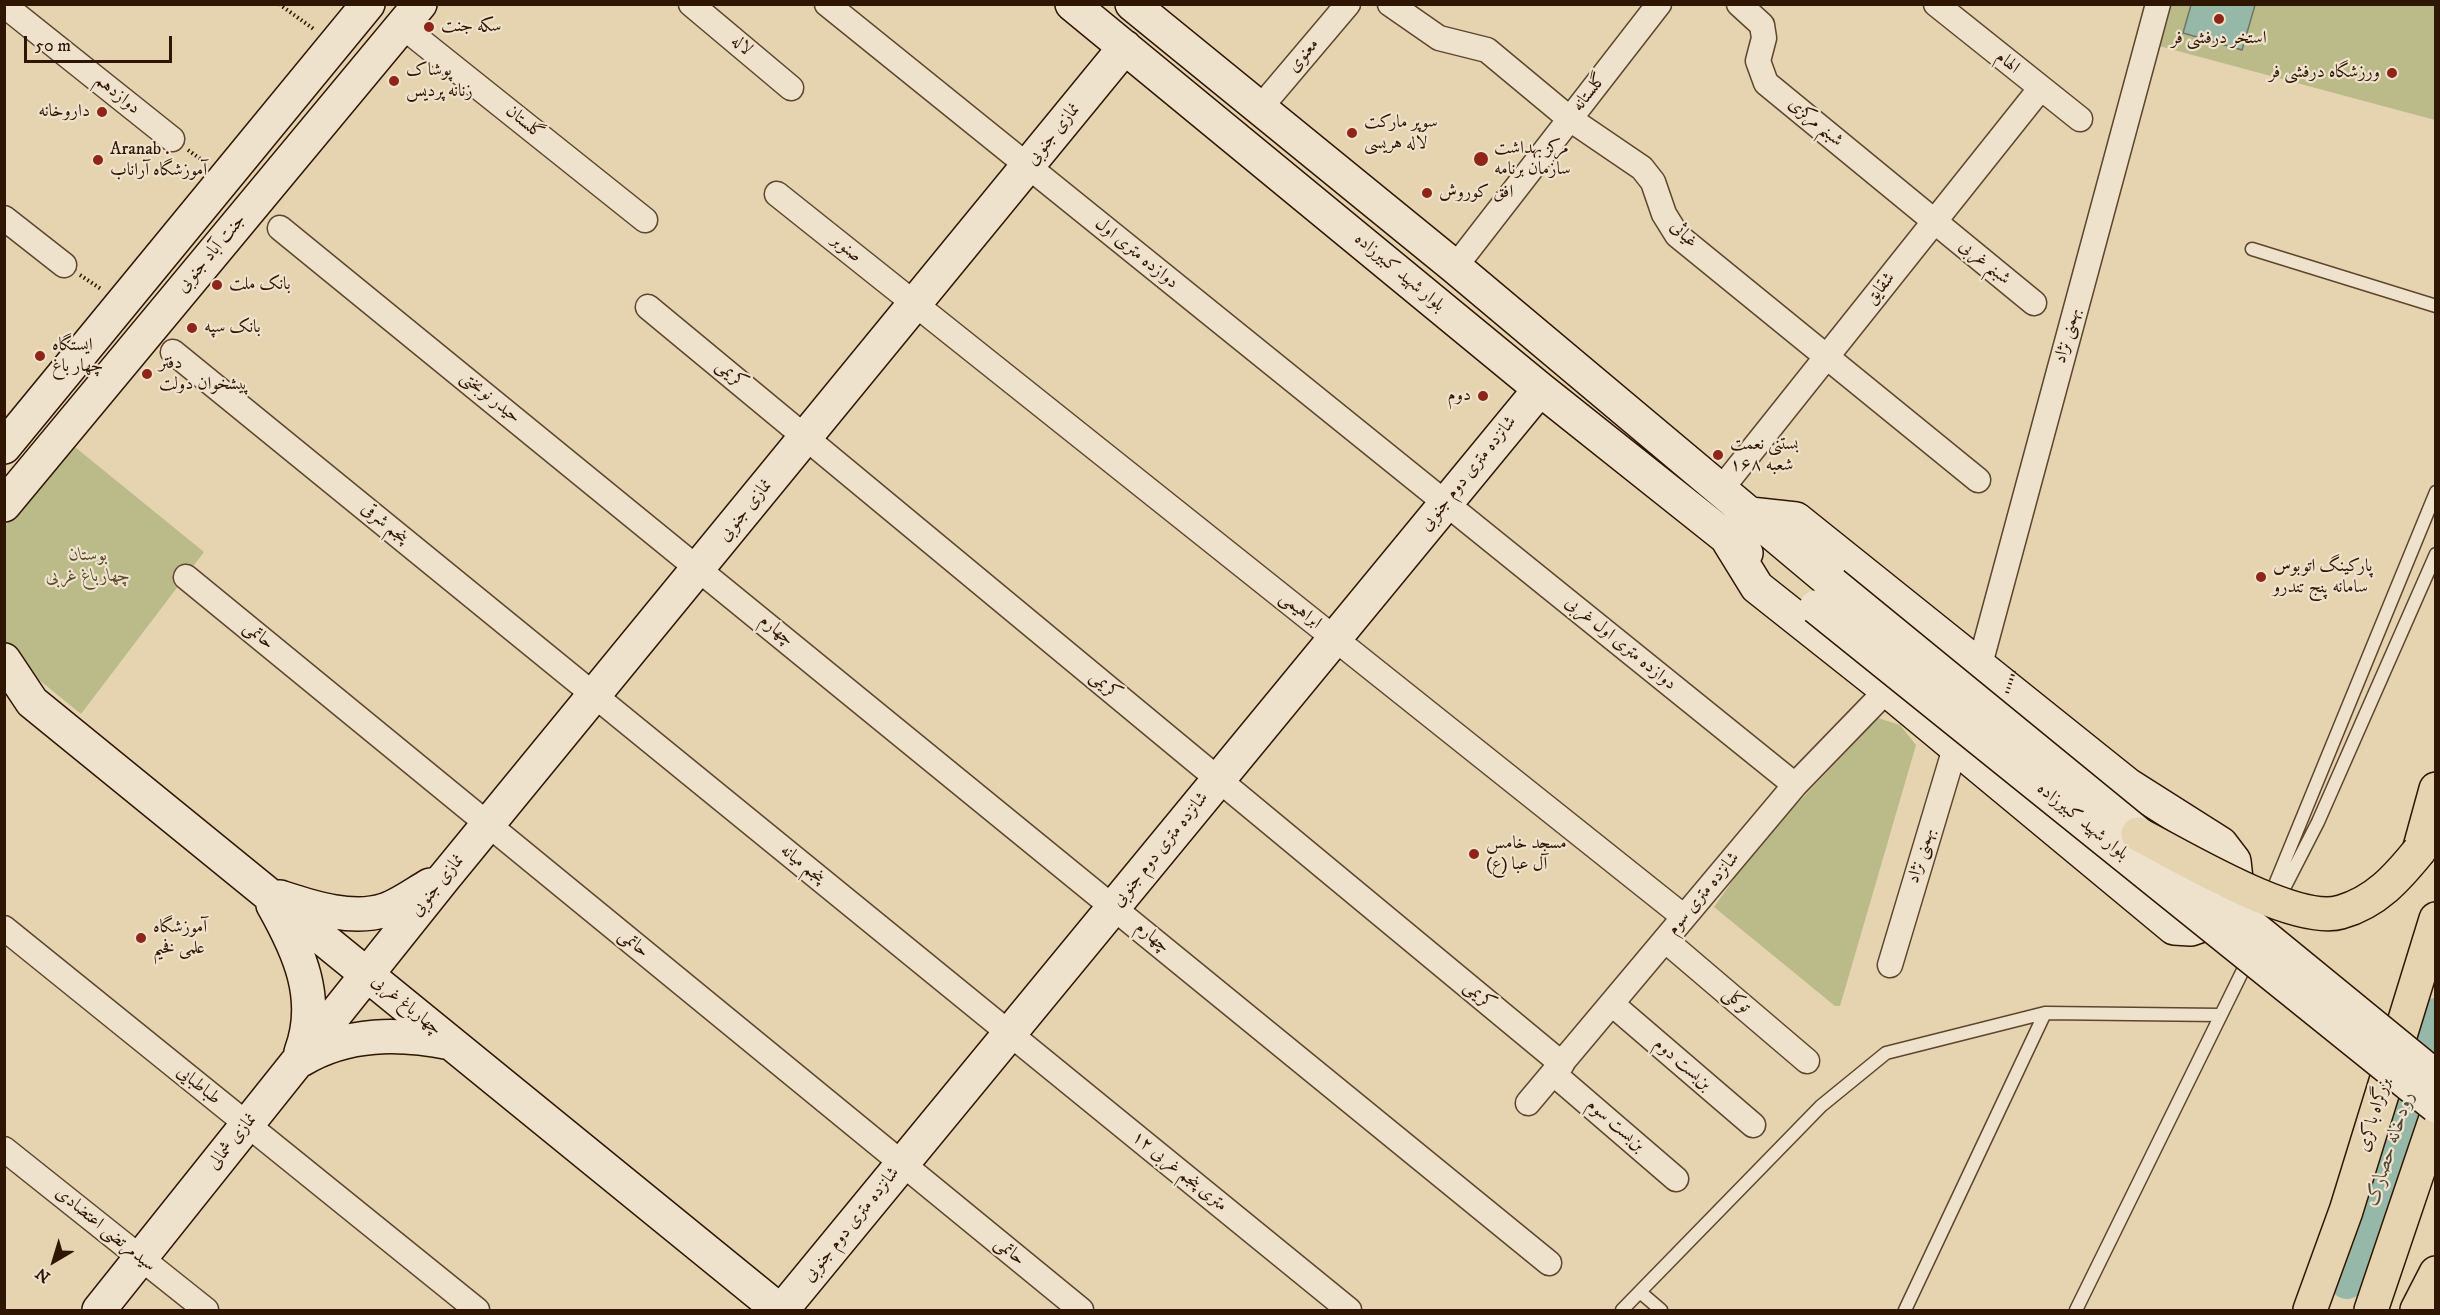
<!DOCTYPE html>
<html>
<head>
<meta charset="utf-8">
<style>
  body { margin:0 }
  #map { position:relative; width:2440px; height:1315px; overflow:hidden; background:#e6d3b0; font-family:"IM FELL DW Pica",serif }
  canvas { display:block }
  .frame { position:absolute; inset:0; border:6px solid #2f1602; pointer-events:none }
  .north { position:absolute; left:24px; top:1231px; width:60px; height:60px; -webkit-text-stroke:4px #efe2cc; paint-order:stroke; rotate:218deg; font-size:16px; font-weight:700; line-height:24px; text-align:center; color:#2f1602 }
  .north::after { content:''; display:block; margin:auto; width:21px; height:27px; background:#2f1602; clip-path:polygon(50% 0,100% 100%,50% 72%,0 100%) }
  .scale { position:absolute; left:24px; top:36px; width:148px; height:27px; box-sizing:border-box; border:3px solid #2f1602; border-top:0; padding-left:8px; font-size:18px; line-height:21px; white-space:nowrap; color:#2f1602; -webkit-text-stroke:4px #efe2cc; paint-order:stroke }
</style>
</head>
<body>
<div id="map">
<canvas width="2440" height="1315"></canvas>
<div class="frame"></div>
<div class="north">N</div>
<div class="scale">50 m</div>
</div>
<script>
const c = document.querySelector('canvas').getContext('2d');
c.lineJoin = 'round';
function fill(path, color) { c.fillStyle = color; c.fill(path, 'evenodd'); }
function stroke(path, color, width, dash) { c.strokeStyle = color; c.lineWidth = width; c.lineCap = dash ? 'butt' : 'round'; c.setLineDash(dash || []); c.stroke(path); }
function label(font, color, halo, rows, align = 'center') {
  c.font = font + ' "IM FELL DW Pica",Amiri,serif'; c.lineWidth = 4.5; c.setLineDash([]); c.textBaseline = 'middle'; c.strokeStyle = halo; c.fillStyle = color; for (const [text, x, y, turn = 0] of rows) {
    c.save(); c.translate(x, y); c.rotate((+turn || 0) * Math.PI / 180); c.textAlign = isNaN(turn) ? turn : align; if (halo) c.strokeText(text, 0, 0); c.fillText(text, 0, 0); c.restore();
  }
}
const green = new Path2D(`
  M2171 5H2435V120L2159 46Z
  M70 443 204 552 81 714 11 657 5 649V526Z
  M1878 718 1900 725 1916 745 1840 1006H1835L1714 907 1757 846Z`);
const water = new Path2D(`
  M2191 5H2255L2242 50 2183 33Z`);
const river = new Path2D(`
  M2347 1281 2436 1016`);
const path = new Path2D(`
  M279 4 315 30
  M188 150 206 163
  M80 275 101 289`);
const lane = new Path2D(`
  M2252 249 2436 306
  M2269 899 2436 492
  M2277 902 2318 822 2436 554
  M1640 1292 1661 1310
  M1622 1310 1821 1106 1886 1053 2045 1013
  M1905 1310 2045 1013 2220 1015
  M2076 1310 2249 958`);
const street = new Path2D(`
  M691 4 791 88
  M827 4 1795 785
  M1390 4 1439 38 1487 50 1570 119 1642 168 1653 182 1664 214 1677 235 1978 480
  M1739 4 1762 25 1764 38 1758 61 1766 83 2034 303
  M1936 4 2080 119
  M4 5 172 139
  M402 26 645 220
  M1260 108 1348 4
  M777 194 1684 917
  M4 218 64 265
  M280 228 1549 1263
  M1455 267 1659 4
  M648 307 1562 1064
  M173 352 1349 1310
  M1722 488 2040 89
  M186 577 1081 1310
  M1979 668 2158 4
  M4 928 477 1310
  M1665 940 1807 1061
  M1890 965 1955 748
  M1612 1004 1753 1125
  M1554 1074 1676 1179
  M1528 1103 1795 785 1887 690
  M4 1149 206 1310`);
const secondary = new Path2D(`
  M1072 4 1540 389 1746 553
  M1132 4 1455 267 1833 584
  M4 447 368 4
  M4 505 420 4
  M1728 540 1757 587 1887 690 2174 928 2191 929 2208 923 2222 912 2232 897 2236 879 2234 861 2221 844 2128 785 1796 519 1750 514
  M4 660 32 702 779 1310
  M280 897C311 907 352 921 385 910 400 905 416 893 430 885
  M273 905C299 951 321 999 301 1052
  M301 1060C347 1032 400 1033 451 1043
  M99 1310 444 878 1125 47
  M782 1310 1540 389`);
const highway = new Path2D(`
  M2419 851 2436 789
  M2310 1310 2346 1211 2436 919
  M2371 1310 2436 1118
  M2417 1310 2436 1273`);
const pathBridge = new Path2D(`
  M2007 693 2014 671`);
const secondaryBridge = new Path2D(`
  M1833 584 2436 1077
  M1816 607 2436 1106`);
const highwayBridge = new Path2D(`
  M2138 834C2181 856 2296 926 2341 912 2376 902 2397 878 2419 851`);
const markers = [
  [2219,19,6,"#8f2418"],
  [429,27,6,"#8f2418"],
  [2392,73,6,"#8f2418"],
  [394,81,6,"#8f2418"],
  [102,112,6,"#8f2418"],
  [1352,133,6,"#8f2418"],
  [1481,159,8,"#8f2418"],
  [98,160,6,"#8f2418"],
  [1427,193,6,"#8f2418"],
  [217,285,6,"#8f2418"],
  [192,328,6,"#8f2418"],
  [40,356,6,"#8f2418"],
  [147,374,6,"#8f2418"],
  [1483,396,6,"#8f2418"],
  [1718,455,6,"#8f2418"],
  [2261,577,6,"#8f2418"],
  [1474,854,6,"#8f2418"],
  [141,938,6,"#8f2418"]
];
const poiNames = [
  ["سکه جنت",441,27],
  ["استخر درفشی فر",2219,39,"center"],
  ["پوشاک",406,71],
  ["زنانه پردیس",406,92],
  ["ورزشگاه درفشی فر",2380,73,"right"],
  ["داروخانه",90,112,"right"],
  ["سوپر مارکت",1364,123],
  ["لاله هریسی",1364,144],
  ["مرکز بهداشت",1494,149],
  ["سازمان برنامه",1494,170],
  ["Aranab .",110,150],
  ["آموزشگاه آراناب",110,171],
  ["افق کوروش",1439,193],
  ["بانک ملت",229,285],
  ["بانک سپه",204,328],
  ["ایستگاه",52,346],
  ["چهار باغ",52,367],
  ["دفتر",159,364],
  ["پیشخوان دولت",159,385],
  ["دوم",1471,396,"right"],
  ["بستنی نعمت",1730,445],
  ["شعبه ۱۶۸",1730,466],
  ["پارکینگ اتوبوس",2273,567],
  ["سامانه پنج تندرو",2273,588],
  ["مسجد خامس",1486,844],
  ["آل عبا (ع)",1486,865],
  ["آموزشگاه",153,928],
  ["علمی فخیم",153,949]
];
const streetNames = [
  ["لاله",741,46,40],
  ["معنوی",1304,56,-50],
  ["الهام",2007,63,39],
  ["گلستانه",1590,93,-52],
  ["دوازدهم",117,95,39],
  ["گلستان",524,123,39],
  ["شبنم مرکزی",1815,123,40],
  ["نمازی جنوبی",1054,135,-51],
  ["غیاثی",1683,235,46],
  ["صنوبر",846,249,39],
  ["جنت آباد جنوبی",212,254,-50],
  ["دوازده متری اول",1136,254,39],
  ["شبنم غربی",1984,263,39],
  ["بلوار شهید کبیرزاده",1399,273,40],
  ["شقایق",1881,289,-51],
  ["بهمنی نژاد",2068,336,-75],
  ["کریمی",731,375,40],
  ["حیدر نوبختی",490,398,39],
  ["شانزده متری دوم جنوبی",1469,474,-51],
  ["نمازی جنوبی",746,511,-51],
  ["پنجم شرقی",384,524,39],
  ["ابراهیمی",1300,611,39],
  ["چهارم",776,631,39],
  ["حاتمی",258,636,39],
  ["دوازده متری اول غربی",1620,644,39],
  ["کریمی",1105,686,40],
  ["بلوار شهید کبیرزاده",2082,822,39],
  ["شانزده متری دوم جنوبی",1161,850,-51],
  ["بهمنی نژاد",1922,856,-73],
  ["پنجم میانه",802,865,39],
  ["نمازی جنوبی",438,886,-51],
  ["شانزده متری سوم",1704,894,-50],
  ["چهارم",1152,938,39],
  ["حاتمی",633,944,39],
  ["کریمی",1479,996,40],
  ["توکلی",1736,1001,40],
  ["چهارباغ غربی",406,1006,39],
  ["بن‌بست دوم",1682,1065,41],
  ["طباطبایی",198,1086,39],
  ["بزرگراه باکری",2375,1115,-73],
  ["بن‌بست سوم",1615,1126,41],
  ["نمازی شمالی",233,1142,-51],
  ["۱۲ متری پنجم غربی",1179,1172,39],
  ["شانزده متری دوم جنوبی",852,1225,-51],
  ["سیدمرتضی اعتضادی",105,1230,39],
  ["حاتمی",1009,1252,39]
];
const parkNames = [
  ["بوستان",88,556],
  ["چهارباغ غربی",88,577]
];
const waterNames = [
  ["رودخانه حصارک",2391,1149,-72]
];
fill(green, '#babb88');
fill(water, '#96b8a9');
stroke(water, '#6d7766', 1.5);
stroke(river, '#96b8a9', 36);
stroke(lane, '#5d452e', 15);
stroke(street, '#5d452e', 27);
stroke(secondary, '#2f1602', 36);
stroke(highway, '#2f1602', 36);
stroke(path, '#2f1602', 4, [1.5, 3]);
stroke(lane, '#efe2cc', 12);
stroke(street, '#efe2cc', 24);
stroke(secondary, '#efe2cc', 33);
stroke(highway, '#e6d3b0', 33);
stroke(secondaryBridge, '#2f1602', 36, []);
stroke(highwayBridge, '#2f1602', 36, []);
stroke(pathBridge, '#2f1602', 4, [1.5, 3]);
stroke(secondaryBridge, '#efe2cc', 33);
stroke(highwayBridge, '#e6d3b0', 33);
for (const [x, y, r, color] of markers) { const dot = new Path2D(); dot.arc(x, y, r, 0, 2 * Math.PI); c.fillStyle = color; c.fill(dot); stroke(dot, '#efe2cc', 2); }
label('18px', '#2f1602', '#efe2cc', poiNames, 'left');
label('18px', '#2f1602', '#efe2cc', streetNames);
label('italic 18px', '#59482a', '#efe2cc', parkNames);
label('italic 20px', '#4e4734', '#efe2cc', waterNames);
</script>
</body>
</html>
